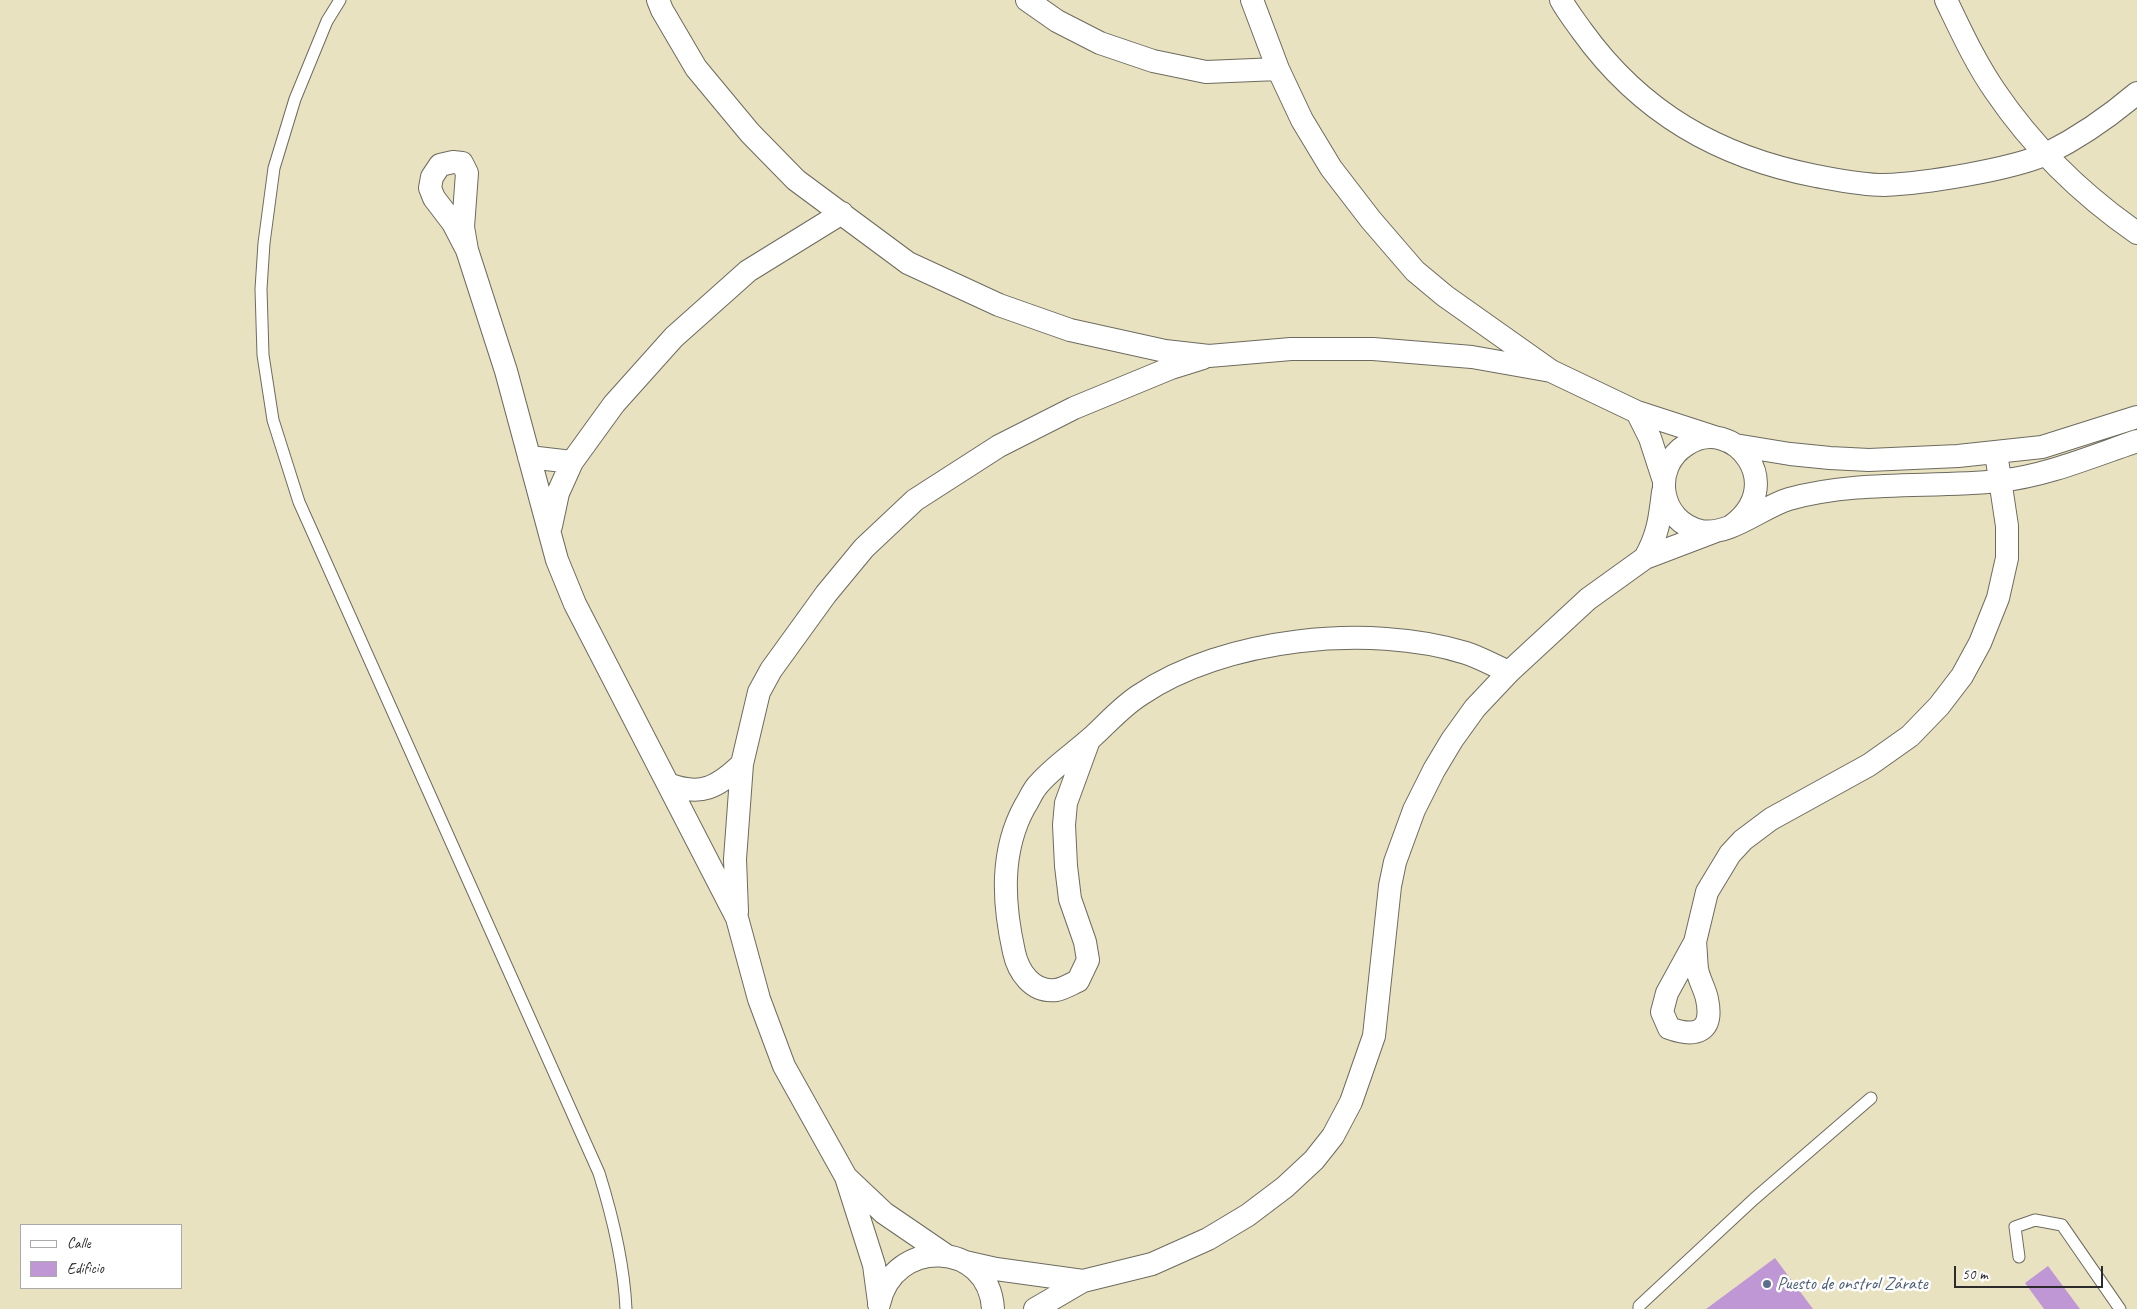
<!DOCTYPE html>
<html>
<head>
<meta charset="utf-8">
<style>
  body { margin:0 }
  #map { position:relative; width:2137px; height:1309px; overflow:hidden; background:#e8e2c0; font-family:Caveat,sans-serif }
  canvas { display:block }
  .legend { position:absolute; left:20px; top:1224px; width:162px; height:65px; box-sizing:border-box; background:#fff; border:1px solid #aaa; margin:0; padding:6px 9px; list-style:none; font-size:15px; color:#2b2b2b }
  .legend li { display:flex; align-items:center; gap:10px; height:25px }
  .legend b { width:25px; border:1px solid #aaa }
  .scale { position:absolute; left:1954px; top:1266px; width:149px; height:22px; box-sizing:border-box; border:2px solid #2b2b2b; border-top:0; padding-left:6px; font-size:15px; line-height:18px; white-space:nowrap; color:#2b2b2b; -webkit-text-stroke:4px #fff; paint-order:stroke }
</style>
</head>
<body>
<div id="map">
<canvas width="2137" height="1309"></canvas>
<ul class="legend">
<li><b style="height:6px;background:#fff"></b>Calle</li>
<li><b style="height:14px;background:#bf97d4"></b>Edificio</li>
</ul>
<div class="scale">50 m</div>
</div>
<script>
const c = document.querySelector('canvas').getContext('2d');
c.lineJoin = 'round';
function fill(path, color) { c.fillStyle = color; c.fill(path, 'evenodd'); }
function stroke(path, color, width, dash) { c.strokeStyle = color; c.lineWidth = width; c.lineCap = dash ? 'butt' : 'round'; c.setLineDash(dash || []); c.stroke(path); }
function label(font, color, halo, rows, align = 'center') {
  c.font = font + ' Caveat,sans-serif'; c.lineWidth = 5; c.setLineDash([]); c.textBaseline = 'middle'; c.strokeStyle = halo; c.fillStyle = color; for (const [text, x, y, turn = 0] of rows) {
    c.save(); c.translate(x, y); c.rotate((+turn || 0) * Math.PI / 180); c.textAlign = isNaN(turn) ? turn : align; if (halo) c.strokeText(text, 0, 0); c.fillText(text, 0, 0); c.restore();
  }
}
const building = new Path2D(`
  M1775 1258 1813 1309H1706Z
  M2048 1266 2080 1309H2044L2025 1283Z`);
const lane = new Path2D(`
  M340 0 327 21 295 99 274 168 264 243 261 289 263 355 273 420 299 502 599 1173C613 1218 624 1263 626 1309
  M2019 1257 2015 1227 2035 1220 2062 1225 2120 1309
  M1639 1309V1306L1754 1199 1871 1098`);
const street = new Path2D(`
  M658 0 662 10 696 68 750 133 796 180 908 263 999 305 1070 330 1165 351 1209 356 1291 349H1373L1472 357 1551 371
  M1027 0 1057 21 1100 43 1153 61 1206 72 1278 69
  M1252 0 1278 69 1302 120 1331 168 1371 220 1415 271 1445 296 1551 371 1637 412 1714 437
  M1561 0C1567 11 1575 21 1582 31 1641 113 1719 157 1816 176 1838 180 1862 185 1884 185 1912 184 1938 180 1966 175 1988 171 2026 163 2046 154 2078 138 2110 116 2137 93
  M1946 0C1961 31 1975 62 1995 91 2033 147 2081 194 2137 233
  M467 250 463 227 467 173 462 163 453 162 440 165 432 177 430 188 434 198 453 223 467 250 506 371 557 560 575 604 737 918 759 999 784 1066 846 1177 874 1265 879 1302
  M1637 412 1650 438 1663 478
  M1735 445 1790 454 1830 458 1869 460 1958 456 2042 447 2137 417
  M529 457 572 462
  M551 526 558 493 572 462 614 404 674 337 748 271 842 213
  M1730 527C1790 486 1733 413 1686 445 1651 467 1659 522 1701 531 1730 536 1762 507 1789 499 1858 480 1929 488 1999 481 2046 476 2093 456 2137 441
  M1645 558C1658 535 1660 518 1663 492
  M1089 740 1066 803 1064 825 1066 866 1070 899 1085 942 1088 960 1078 981C1071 984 1063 989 1056 990 1032 993 1018 971 1014 952 1003 903 1000 851 1025 806 1029 800 1032 792 1037 786 1052 768 1072 755 1090 739 1106 725 1121 707 1140 695 1224 638 1369 623 1466 653 1481 658 1495 666 1509 672
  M668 784C701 797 718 787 742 764
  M737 912 735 859 742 764 759 692 771 670 826 594 864 548 915 500 999 446 1074 408 1171 368 1203 358
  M1695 942C1696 951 1696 960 1697 969 1699 980 1705 989 1707 999 1714 1032 1696 1038 1669 1028L1662 1012 1667 993 1695 942 1707 892 1730 854 1743 840 1771 819 1869 765 1910 736 1939 706 1962 676 1980 643 1998 598 2007 558V526L1996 453
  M847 1178 884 1213 947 1256
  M965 1262 996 1269 1083 1281
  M879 1304C893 1237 989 1240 993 1309
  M1035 1309 1083 1281 1152 1264 1208 1239 1248 1215 1285 1187 1314 1160 1333 1136 1351 1102 1374 1036 1390 886 1395 862 1414 810 1434 770 1452 740 1475 708 1509 672 1588 599 1645 558 1716 531`);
const markers = [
  [1767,1284,5,"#5c6f8a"]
];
const serviceNames = [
  ["Puesto de onstrol Zárate",1777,1284]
];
fill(building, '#bf97d4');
stroke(lane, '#6d6b5f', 13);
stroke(street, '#6d6b5f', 24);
stroke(lane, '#fff', 11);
stroke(street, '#fff', 22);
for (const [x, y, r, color] of markers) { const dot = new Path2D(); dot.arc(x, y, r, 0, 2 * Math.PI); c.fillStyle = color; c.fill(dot); stroke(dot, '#fff', 2); }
label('18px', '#4e5e75', '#fff', serviceNames, 'left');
</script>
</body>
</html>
